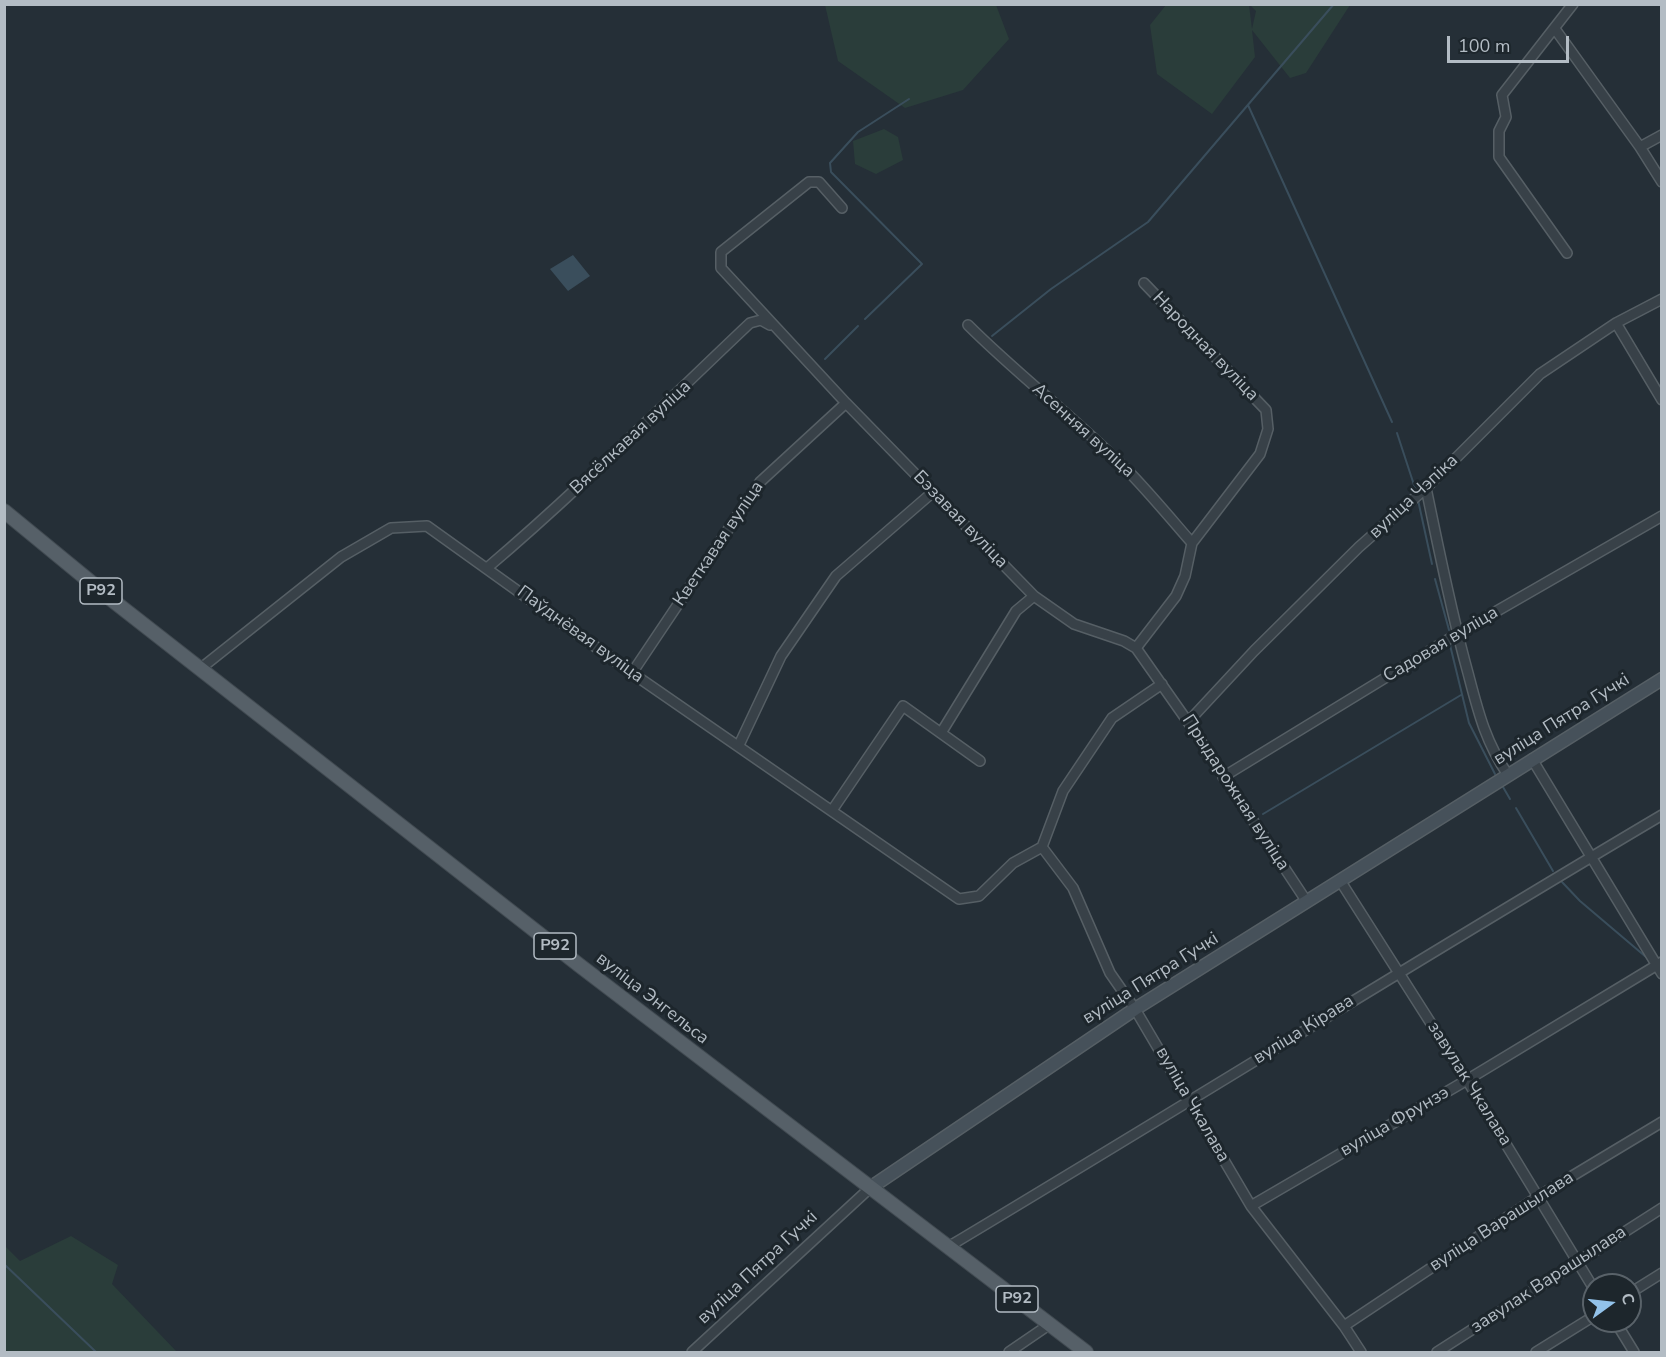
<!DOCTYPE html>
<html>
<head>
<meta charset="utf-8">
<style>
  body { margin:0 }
  #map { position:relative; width:1666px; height:1357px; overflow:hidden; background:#252f37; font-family:"Nunito Sans",sans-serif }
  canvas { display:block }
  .frame { position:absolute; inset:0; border:6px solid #b3bcc4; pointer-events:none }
  .north { position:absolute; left:1582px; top:1273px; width:60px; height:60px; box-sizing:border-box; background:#1d262c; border:2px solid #596269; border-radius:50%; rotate:75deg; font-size:16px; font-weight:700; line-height:24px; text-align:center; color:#b3bcc4 }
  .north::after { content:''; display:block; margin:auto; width:21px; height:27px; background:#92c2ea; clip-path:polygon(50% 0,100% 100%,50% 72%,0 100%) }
  .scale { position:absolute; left:1447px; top:36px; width:122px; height:27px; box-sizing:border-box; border:3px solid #b3bcc4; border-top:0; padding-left:8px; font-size:18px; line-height:21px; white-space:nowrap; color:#b3bcc4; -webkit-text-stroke:4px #1d262c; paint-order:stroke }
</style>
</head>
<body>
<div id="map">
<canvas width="1666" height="1357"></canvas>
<div class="frame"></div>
<div class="north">С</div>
<div class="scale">100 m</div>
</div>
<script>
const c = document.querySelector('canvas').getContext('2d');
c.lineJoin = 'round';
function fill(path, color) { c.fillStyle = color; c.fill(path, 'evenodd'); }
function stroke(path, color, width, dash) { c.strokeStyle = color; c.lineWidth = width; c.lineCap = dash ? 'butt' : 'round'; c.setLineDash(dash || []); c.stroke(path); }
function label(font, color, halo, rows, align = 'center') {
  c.font = font + ' "Nunito Sans",sans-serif'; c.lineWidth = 6; c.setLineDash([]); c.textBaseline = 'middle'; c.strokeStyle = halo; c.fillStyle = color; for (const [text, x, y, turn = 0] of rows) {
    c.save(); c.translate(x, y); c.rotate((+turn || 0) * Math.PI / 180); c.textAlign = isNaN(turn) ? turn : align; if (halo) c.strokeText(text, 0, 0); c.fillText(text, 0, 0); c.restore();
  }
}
const green = new Path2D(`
  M825 5H996L1009 39 963 90 905 108 838 61Z
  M1166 5H1249L1252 29 1256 11 1250 5H1350L1306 73 1290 78 1252 30 1255 57 1212 114 1157 74 1150 25Z
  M884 129 898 137 903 160 876 174 855 164 853 141Z
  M71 1236 118 1265 112 1284 177 1352H5V1246L20 1261Z`);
const water = new Path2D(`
  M573 255 590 276 568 291 550 269Z`);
const stream = new Path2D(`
  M1248 105 1392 422
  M865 319 922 264 831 172 830 163 858 132 909 99
  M992 336 1051 289 1148 222 1334 4
  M825 359 858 326
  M1397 433 1415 488
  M1418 500 1432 564
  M1435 579 1449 630
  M1450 645 1469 723 1495 774
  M1503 787 1510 799
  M1516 808 1553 871
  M1263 814 1461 695
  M1562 882 1580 901 1646 957
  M4 1264 96 1352`);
const street = new Path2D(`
  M1555 29 1640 147 1662 182
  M1640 147 1662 135
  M842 208 819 182H809L721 252V268L846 403 1034 596 1074 624 1124 641 1136 648 1188 722 1307 902
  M1567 253 1499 157V131L1506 117 1502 95 1573 4
  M1616 323 1662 400
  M968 325C1020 377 1079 421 1131 474 1152 496 1172 520 1192 543
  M1426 488C1439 550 1451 612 1468 673 1478 711 1485 741 1508 775
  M487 568C579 490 663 405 750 323L761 320 770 325
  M1136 648 1176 596 1185 576 1192 543 1260 454 1268 429 1266 410 1144 283
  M200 669 341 557 391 528 427 526 632 673 959 899 979 896 1013 863 1042 847 1063 791 1112 718 1162 684
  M632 673 760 482 846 403
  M1188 722 1254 651 1359 547 1426 488 1540 374 1616 323 1662 299
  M941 733 1016 611 1034 596
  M739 745 781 656 836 576 933 492
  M1532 759 1662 974
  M1223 777 1457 634 1662 516
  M833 809 903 706 980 761
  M1042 847 1073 888 1110 973 1135 1009 1251 1206 1344 1326 1361 1352
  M1341 882 1467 1080 1594 1289
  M1251 1206 1467 1080 1662 962
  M948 1247C1187 1104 1422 957 1662 815
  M1630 1293 1662 1273
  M1615 1321 1634 1352
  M1344 1326 1539 1196 1662 1122
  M692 1352 870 1188
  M1009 1352 1050 1324
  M1437 1352 1662 1208
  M1536 1352 1594 1316`);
const secondary = new Path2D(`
  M870 1188 1135 1009 1662 679`);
const primary = new Path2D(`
  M4 511 116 603 579 965 1086 1352`);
const shields = [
  [101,591,42],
  [555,946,42],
  [1017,1299,42]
];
const shieldNames = [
  ["Р92",101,591],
  ["Р92",555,946],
  ["Р92",1017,1299]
];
const streetNames = [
  ["Народная вуліца",1205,347,46],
  ["Асенняя вуліца",1083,431,42],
  ["Вясёлкавая вуліца",631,438,-43],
  ["вуліца Чэпіка",1414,497,-43],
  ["Бэзавая вуліца",960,520,46],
  ["Кветкавая вуліца",719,544,-56],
  ["Паўднёвая вуліца",580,635,36],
  ["Садовая вуліца",1441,645,-31],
  ["вуліца Пятра Гучкі",1562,720,-32],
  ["Прыдарожная вуліца",1235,793,57],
  ["вуліца Пятра Гучкі",1151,979,-32],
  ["вуліца Энгельса",652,999,38],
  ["вуліца Кірава",1304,1030,-32],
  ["завулак Чкалава",1469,1084,58],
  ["вуліца Чкалава",1192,1105,60],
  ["вуліца Фрунзэ",1395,1122,-30],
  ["вуліца Варашылава",1502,1222,-33],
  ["вуліца Пятра Гучкі",758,1268,-43],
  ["завулак Варашылава",1549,1280,-33]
];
fill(green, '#2a3d3a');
fill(water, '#3a4e5c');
stroke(stream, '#3a4e5c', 2);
stroke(street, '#565f65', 12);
stroke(secondary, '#565f65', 15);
stroke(primary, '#414a51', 16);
stroke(street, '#384148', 9);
stroke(secondary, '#46515a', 12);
stroke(primary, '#566068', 14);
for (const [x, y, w] of shields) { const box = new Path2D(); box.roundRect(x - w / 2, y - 13, w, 26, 4.5); c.fillStyle = '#1d262c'; c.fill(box); stroke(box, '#b3bcc4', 1.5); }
label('bold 16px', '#b3bcc4', null, shieldNames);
label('18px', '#b3bcc4', '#1d262c', streetNames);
</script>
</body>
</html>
